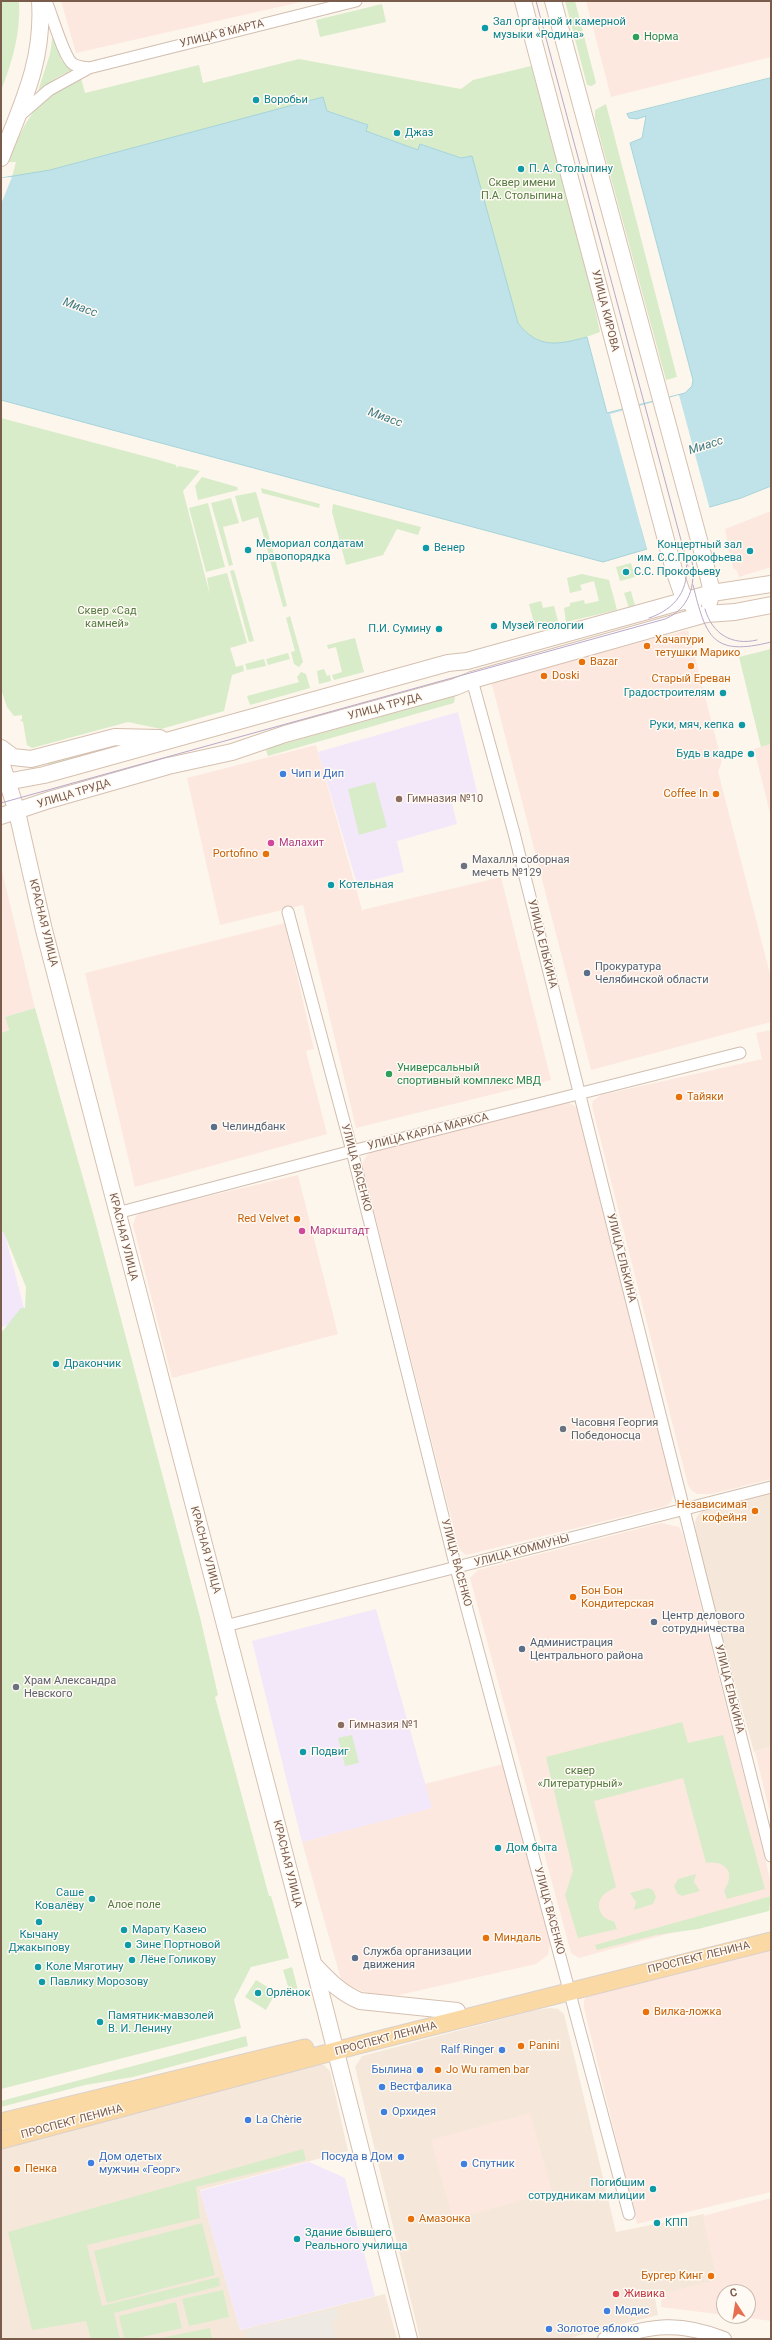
<!DOCTYPE html>
<html>
<head>
<meta charset="utf-8">
<style>
  body { margin:0 }
  #map { position:relative; width:772px; height:2340px; overflow:hidden; background:#fdf6ec; font-family:Roboto,sans-serif }
  canvas { display:block }
  .frame { position:absolute; inset:0; border:2px solid #7a5c4d; pointer-events:none }
  .north { position:absolute; left:716px; top:2284px; width:40px; height:40px; box-sizing:border-box; background:#fffaf3; border:1px solid #cabbb1; border-radius:50%; rotate:348deg; font-size:11px; font-weight:700; line-height:16px; text-align:center; color:#7a5c4d }
  .north::after { content:''; display:block; margin:auto; width:14px; height:18px; background:#e76f51; clip-path:polygon(50% 0,100% 100%,50% 72%,0 100%) }
</style>
</head>
<body>
<div id="map">
<canvas width="772" height="2340"></canvas>
<div class="frame"></div>
<div class="north">С</div>
</div>
<script>
const c = document.querySelector('canvas').getContext('2d');
c.lineJoin = 'round';
function fill(path, color) { c.fillStyle = color; c.fill(path, 'evenodd'); }
function stroke(path, color, width, dash) { c.strokeStyle = color; c.lineWidth = width; c.lineCap = dash ? 'butt' : 'round'; c.setLineDash(dash || []); c.stroke(path); }
function label(font, color, halo, rows, align = 'center') {
  c.font = font + ' Roboto,sans-serif'; c.lineWidth = 3; c.setLineDash([]); c.textBaseline = 'middle'; c.strokeStyle = halo; c.fillStyle = color; for (const [text, x, y, turn = 0] of rows) {
    c.save(); c.translate(x, y); c.rotate((+turn || 0) * Math.PI / 180); c.textAlign = isNaN(turn) ? turn : align; if (halo) c.strokeText(text, 0, 0); c.fillText(text, 0, 0); c.restore();
  }
}
const residential = new Path2D(`
  M771 1492V1747L754 1752 697 1544 695 1522 697 1516 707 1507Z
  M550 2008 558 2009 564 2014 616 2232 704 2214 718 2283 655 2297 658 2315 565 2339H420L355 2067 362 2056 536 2010Z
  M314 2064 324 2065 330 2071 348 2151 200 2190 240 2330 385 2294 397 2339H1V2146Z`);
const commercial = new Path2D(`
  M61 1H305L76 53Z
  M586 1H771V57L611 97Z
  M771 511V567L739 577 736 569 734 570 730 557 725 529Z
  M688 630 722 762 718 771 771 978V1022L591 1070 491 681Z
  M771 744V817L754 749Z
  M316 745 362 910 501 877 551 1080 356 1128 303 905 220 925 187 778Z
  M1 867 35 1008 5 1017 9 1030 1 1033Z
  M285 923 314 1049 306 1051 327 1134 135 1187 85 973Z
  M771 1030V1479L712 1494H697L692 1491 688 1485 592 1106 593 1101 601 1095 762 1059 756 1033Z
  M559 1102H567L575 1106 579 1113 675 1489 671 1502 666 1506 466 1555 461 1551 458 1545 362 1164 367 1155 372 1152Z
  M298 1175 338 1334 172 1378 133 1225 136 1216 141 1212Z
  M661 1523 679 1527 683 1535 766 1862 771 1885V1901L766 1907 579 1958 571 1953 470 1578 478 1570Z
  M771 1747V1817L755 1752Z
  M503 1764 550 1943 548 1955 536 1964 399 1995H372L342 1983 302 1842 431 1808 425 1784Z
  M771 1949V2192L637 2224 584 2008V2001L588 1993Z
  M530 2113 552 2192 453 2219 431 2140Z
  M771 2198V2321L734 2316H748V2292H724V2315L661 2307 662 2294 717 2280 703 2216Z`);
const industrial = new Path2D(`
  M336 2308 338 2318 332 2319 336 2339H247L245 2330Z`);
const education = new Path2D(`
  M458 712 478 796 452 803 457 824 397 841 404 872 357 884 318 752Z
  M1 1219 27 1320 1 1327Z
  M376 1609 432 1808 302 1842 252 1641Z
  M309 2162 345 2178 375 2296 240 2330 200 2191Z`);
const green = new Path2D(`
  M1 1H19C21 33 12 62 1 91Z
  M565 1H575L596 83 592 86 587 85Z
  M382 4 386 22 320 37 316 20Z
  M53 33 62 61 74 69 58 77 38 91 50 54Z
  M299 59 461 89 473 80 531 66 587 271 600 332C567 344 541 354 518 323L472 156 461 158 421 144 418 150 366 131 368 125 327 111 323 97 43 172 12 177 16 162H9C28 113 34 103 81 78L85 93 199 65 203 83Z
  M606 104 677 377 666 380 595 119V110Z
  M1 418 159 460 176 465 177 468 179 466 200 471 183 491 210 595 207 578 227 573 247 643 230 648 236 667 243 665 244 671 232 675 224 711 161 729 128 722 32 748 27 745 23 722 20 720 22 719V715L14 716 7 707 1 689Z
  M202 477 237 487 238 490 198 500 195 486Z
  M261 488 320 504 319 508 262 493Z
  M256 492 274 554 269 555 258 517 242 522 235 496Z
  M231 498 239 523 223 527 233 565 229 566 211 503Z
  M208 503 225 567 206 572 189 508Z
  M333 504 421 527 418 535 397 529 383 555 346 565 332 512Z
  M275 559 287 606 283 607 270 560Z
  M631 563 635 577 620 581 616 567Z
  M234 570 254 641 249 642 230 571Z
  M582 574 609 580 617 610 566 622 564 608 570 606V603L584 600 585 604 599 601 594 581 580 585 582 590 570 593 567 578Z
  M631 591 635 606 629 608 624 593Z
  M541 601 543 608 554 606 558 621 535 627 529 604Z
  M290 616 303 662 299 667 294 664 291 652 295 651 286 618Z
  M355 638 364 672 334 680 332 675 342 672 336 647 328 649 327 645Z
  M771 649V744L761 747 739 657Z
  M288 653 290 659 268 665 266 659Z
  M264 659 266 666 247 670 245 664Z
  M324 669 327 676 330 675 331 681 319 684 317 671Z
  M301 672 306 674 310 688 250 705 247 696 299 682 297 677Z
  M455 696 454 703 268 756 266 750 272 747Z
  M110 744 121 746 49 766 47 761Z
  M375 782 387 827 359 835 348 789Z
  M35 1008 94 1217 200 1617 218 1695 215 1697 269 1896H271L289 1958 251 1967 234 2000 241 2028 1 2089V1333L21 1308H25L26 1287 4 1233 1 1230V1033L9 1030 5 1017Z
  M682 1722 688 1743 723 1735 765 1889 727 1899 724 1891C736 1873 726 1860 706 1863L683 1778 594 1801 616 1887C611 1890 604 1893 601 1898 595 1909 603 1920 614 1921L617 1929 578 1938 565 1895 573 1871 546 1757Z
  M352 1735 359 1763 345 1766 338 1738Z
  M696 1874 694 1882 700 1891 682 1896 677 1893 674 1886 678 1879Z
  M648 1888 653 1890 656 1897 653 1904 634 1910 636 1902 630 1893Z
  M771 1896 769 1911 698 1929 656 1935 597 1950 595 1945Z
  M292 1967 298 1990 290 1993 283 1970Z
  M256 1980 276 1992 266 2010 245 1997Z
  M246 2036 248 2046 133 2077 85 2085 1 2107V2101Z
  M303 2149 306 2160 196 2187 200 2218 87 2245 102 2306 219 2277 220 2286 114 2313 120 2339H91L86 2321 32 2330 8 2232Z
  M202 2223 215 2275 107 2303 94 2251Z
  M223 2290 229 2317 189 2326 182 2299Z
  M176 2302 182 2328 134 2339H124L119 2316Z
  M210 2328 212 2339H156Z`);
const water = new Path2D(`
  M771 78V486L741 498 641 527 647 549 603 562 1 400V178L50 170 323 97 327 111 368 125 366 131 418 150 420 144 461 158 472 156 518 323C538 349 557 345 587 337L607 413 685 393 692 386 693 380 630 143 642 138 646 116 637 119 629 118 627 114Z`);
const pier = new Path2D(`
  M12 177 1 204V178Z
  M679 395 710 510 643 529 649 549H647L610 414Z`);
const minor = new Path2D(`
  M89 68 356 1
  M19 116 49 90 89 68C83 67 78 67 73 64 64 58 52 15 46 1
  M472 680 514 833 771 1856
  M288 912 352 1151 456 1568 629 2214
  M117 1213 352 1151 740 1053
  M225 1626 771 1487`);
const tertiary = new Path2D(`
  M605 2339C652 2327 676 2320 724 2339`);
const secondary = new Path2D(`
  M523 1 674 570 682 593 693 606
  M553 1 705 562 712 593 709 602
  M1 158C22 104 44 61 40 1
  M1 748 13 757 31 759 115 737 160 738
  M1 762 17 812 44 930 325 2009 409 2339
  M1 783 44 775 448 663 467 661 712 593 771 584
  M1 816 49 800 168 766 232 752 285 734 455 687 472 680 706 614 735 612 771 605
  M315 1966C329 1981 341 1993 360 2001L457 2011`);
const primary = new Path2D(`
  M1 2122 305 2048
  M1 2140 358 2045 771 1941`);
const tram = new Path2D(`
  M536 1 688 566
  M693 585C706 637 712 657 771 642
  M705 609C712 634 732 646 757 640
  M649 618C676 609 690 589 686 561
  M1 803 665 619C689 609 696 586 692 561`);
const markers = [
  [485,28,4,"#0f9aa8"],
  [636,37,4,"#2e9e5b"],
  [256,100,4,"#0f9aa8"],
  [397,133,4,"#0f9aa8"],
  [521,169,4,"#0f9aa8"],
  [426,548,4,"#0f9aa8"],
  [248,550,4,"#0f9aa8"],
  [750,551,4,"#0f9aa8"],
  [626,572,4,"#0f9aa8"],
  [494,626,4,"#0f9aa8"],
  [439,629,4,"#0f9aa8"],
  [647,646,4,"#e8710a"],
  [582,662,4,"#e8710a"],
  [691,666,4,"#e8710a"],
  [544,676,4,"#e8710a"],
  [723,693,4,"#0f9aa8"],
  [742,725,4,"#0f9aa8"],
  [751,754,4,"#0f9aa8"],
  [283,774,4,"#3f7fe0"],
  [716,794,4,"#e8710a"],
  [399,799,4,"#8d6e63"],
  [271,843,4,"#d1479c"],
  [266,854,4,"#e8710a"],
  [464,866,4,"#6b7280"],
  [331,885,4,"#0f9aa8"],
  [587,973,4,"#5c6f8a"],
  [389,1074,4,"#2e9e5b"],
  [679,1097,4,"#e8710a"],
  [214,1127,4,"#5c6f8a"],
  [297,1219,4,"#e8710a"],
  [302,1231,4,"#d1479c"],
  [56,1364,4,"#0f9aa8"],
  [563,1429,4,"#6b7280"],
  [755,1511,4,"#e8710a"],
  [573,1597,4,"#e8710a"],
  [654,1622,4,"#5c6f8a"],
  [522,1649,4,"#5c6f8a"],
  [16,1687,4,"#6b7280"],
  [341,1725,4,"#8d6e63"],
  [303,1752,4,"#0f9aa8"],
  [498,1848,4,"#0f9aa8"],
  [92,1899,4,"#0f9aa8"],
  [39,1922,4,"#0f9aa8"],
  [124,1930,4,"#0f9aa8"],
  [486,1938,4,"#e8710a"],
  [128,1945,4,"#0f9aa8"],
  [355,1958,4,"#5c6f8a"],
  [132,1960,4,"#0f9aa8"],
  [38,1967,4,"#0f9aa8"],
  [42,1982,4,"#0f9aa8"],
  [258,1993,4,"#0f9aa8"],
  [646,2012,4,"#e8710a"],
  [100,2022,4,"#0f9aa8"],
  [521,2046,4,"#e8710a"],
  [502,2050,4,"#3f7fe0"],
  [420,2070,4,"#3f7fe0"],
  [438,2070,4,"#e8710a"],
  [382,2087,4,"#3f7fe0"],
  [384,2112,4,"#3f7fe0"],
  [248,2120,4,"#3f7fe0"],
  [401,2157,4,"#3f7fe0"],
  [91,2163,4,"#3f7fe0"],
  [464,2164,4,"#3f7fe0"],
  [17,2169,4,"#e8710a"],
  [653,2189,4,"#0f9aa8"],
  [411,2219,4,"#e8710a"],
  [657,2223,4,"#0f9aa8"],
  [297,2239,4,"#0f9aa8"],
  [711,2276,4,"#e8710a"],
  [616,2294,4,"#e0444e"],
  [607,2311,4,"#3f7fe0"],
  [549,2329,4,"#3f7fe0"]
];
const cultureNames = [
  ["Зал органной и камерной",493,22],
  ["музыки «Родина»",493,35],
  ["Воробьи",264,100],
  ["Джаз",405,133],
  ["П. А. Столыпину",529,169],
  ["Мемориал солдатам",256,544],
  ["правопорядка",256,557],
  ["Концертный зал",742,545,"right"],
  ["им. С.С.Прокофьева",742,558,"right"],
  ["Венер",434,548],
  ["С.С. Прокофьеву",634,572],
  ["Музей геологии",502,626],
  ["П.И. Сумину",431,629,"right"],
  ["Градостроителям",715,693,"right"],
  ["Руки, мяч, кепка",734,725,"right"],
  ["Будь в кадре",743,754,"right"],
  ["Котельная",339,885],
  ["Дракончик",64,1364],
  ["Подвиг",311,1752],
  ["Дом быта",506,1848],
  ["Саше",84,1893,"right"],
  ["Ковалёву",84,1906,"right"],
  ["Марату Казею",132,1930],
  ["Кычану",39,1935,"center"],
  ["Джакыпову",39,1948,"center"],
  ["Зине Портновой",136,1945],
  ["Лёне Голикову",140,1960],
  ["Коле Мяготину",46,1967],
  ["Павлику Морозову",50,1982],
  ["Орлёнок",266,1993],
  ["Памятник-мавзолей",108,2016],
  ["В. И. Ленину",108,2029],
  ["Погибшим",645,2183,"right"],
  ["сотрудникам милиции",645,2196,"right"],
  ["КПП",665,2223],
  ["Здание бывшего",305,2233],
  ["Реального училища",305,2246]
];
const streetNames = [
  ["УЛИЦА 8 МАРТА",222,34,-14],
  ["УЛИЦА КИРОВА",605,311,76],
  ["УЛИЦА ТРУДА",385,707,-15],
  ["УЛИЦА ТРУДА",74,794,-17],
  ["КРАСНАЯ УЛИЦА",43,923,76],
  ["УЛИЦА ЕЛЬКИНА",542,944,76],
  ["УЛИЦА КАРЛА МАРКСА",428,1132,-14],
  ["УЛИЦА ВАСЕНКО",356,1168,75],
  ["КРАСНАЯ УЛИЦА",123,1237,76],
  ["УЛИЦА ЕЛЬКИНА",621,1258,76],
  ["КРАСНАЯ УЛИЦА",205,1550,75],
  ["УЛИЦА КОММУНЫ",522,1551,-15],
  ["УЛИЦА ВАСЕНКО",456,1563,75],
  ["УЛИЦА ЕЛЬКИНА",729,1689,76],
  ["КРАСНАЯ УЛИЦА",287,1864,76],
  ["УЛИЦА ВАСЕНКО",549,1911,75],
  ["ПРОСПЕКТ ЛЕНИНА",699,1958,-14],
  ["ПРОСПЕКТ ЛЕНИНА",386,2039,-15],
  ["ПРОСПЕКТ ЛЕНИНА",72,2122,-15]
];
const leisureNames = [
  ["Норма",644,37],
  ["Универсальный",397,1068],
  ["спортивный комплекс МВД",397,1081]
];
const parkNames = [
  ["Сквер имени",522,183],
  ["П.А. Столыпина",522,196],
  ["Сквер «Сад",107,611],
  ["камней»",107,624],
  ["сквер",580,1771],
  ["«Литературный»",580,1784],
  ["Алое поле",134,1905]
];
const foodNames = [
  ["Хачапури",655,640],
  ["тетушки Марико",655,653],
  ["Bazar",590,662],
  ["Doski",552,676],
  ["Старый Ереван",691,679,"center"],
  ["Coffee In",708,794,"right"],
  ["Portofino",258,854,"right"],
  ["Тайяки",687,1097],
  ["Red Velvet",289,1219,"right"],
  ["Независимая",747,1505,"right"],
  ["кофейня",747,1518,"right"],
  ["Бон Бон",581,1591],
  ["Кондитерская",581,1604],
  ["Миндаль",494,1938],
  ["Вилка-ложка",654,2012],
  ["Panini",529,2046],
  ["Jo Wu ramen bar",446,2070],
  ["Пенка",25,2169],
  ["Амазонка",419,2219],
  ["Бургер Кинг",703,2276,"right"]
];
const shopNames = [
  ["Чип и Дип",291,774],
  ["Ralf Ringer",494,2050,"right"],
  ["Былина",412,2070,"right"],
  ["Вестфалика",390,2087],
  ["Орхидея",392,2112],
  ["La Chèrie",256,2120],
  ["Дом одетых",99,2157],
  ["мужчин «Георг»",99,2170],
  ["Посуда в Дом",393,2157,"right"],
  ["Спутник",472,2164],
  ["Модис",615,2311],
  ["Золотое яблоко",557,2329]
];
const educationNames = [
  ["Гимназия №10",407,799],
  ["Гимназия №1",349,1725]
];
const hotelNames = [
  ["Малахит",279,843],
  ["Маркштадт",310,1231]
];
const worshipNames = [
  ["Махалля соборная",472,860],
  ["мечеть №129",472,873],
  ["Часовня Георгия",571,1423],
  ["Победоносца",571,1436],
  ["Храм Александра",24,1681],
  ["Невского",24,1694]
];
const serviceNames = [
  ["Прокуратура",595,967],
  ["Челябинской области",595,980],
  ["Челиндбанк",222,1127],
  ["Центр делового",662,1616],
  ["сотрудничества",662,1629],
  ["Администрация",530,1643],
  ["Центрального района",530,1656],
  ["Служба организации",363,1952],
  ["движения",363,1965]
];
const healthNames = [
  ["Живика",624,2294]
];
const waterNames = [
  ["Миасс",80,308,20],
  ["Миасс",385,418,20],
  ["Миасс",706,446,-18]
];
fill(residential, '#f5e8da');
fill(commercial, '#fde8e0');
fill(industrial, '#efe9e4');
fill(education, '#f3e8fa');
fill(green, '#d8ecc9');
fill(water, '#bfe3e8');
stroke(water, '#a5d3da', 1);
fill(pier, '#fdf6ec');
stroke(minor, '#d1beb0', 13);
stroke(tertiary, '#d1beb0', 16);
stroke(secondary, '#d6c0b0', 18);
stroke(primary, '#dad1cd', 19);
stroke(minor, '#fff', 11);
stroke(tertiary, '#fff', 14);
stroke(secondary, '#fff', 16);
stroke(primary, '#fbd9a5', 17);
stroke(tram, '#b9a8c9', 1);
for (const [x, y, r, color] of markers) { const dot = new Path2D(); dot.arc(x, y, r, 0, 2 * Math.PI); c.fillStyle = color; c.fill(dot); stroke(dot, '#fffaf3', 1.5); }
label('11px', '#0d838f', '#fffaf3', cultureNames, 'left');
label('11px', '#7a5c4d', '#fffaf3', streetNames);
label('11px', '#27864d', '#fffaf3', leisureNames, 'left');
label('11px', '#537a41', '#fffaf3', parkNames);
label('11px', '#c56008', '#fffaf3', foodNames, 'left');
label('11px', '#366cbe', '#fffaf3', shopNames, 'left');
label('11px', '#785e54', '#fffaf3', educationNames, 'left');
label('11px', '#b23c85', '#fffaf3', hotelNames, 'left');
label('11px', '#5b616d', '#fffaf3', worshipNames, 'left');
label('11px', '#4e5e75', '#fffaf3', serviceNames, 'left');
label('11px', '#be3a42', '#fffaf3', healthNames, 'left');
label('italic 12px', '#437c86', '#fffaf3', waterNames);
</script>
</body>
</html>
